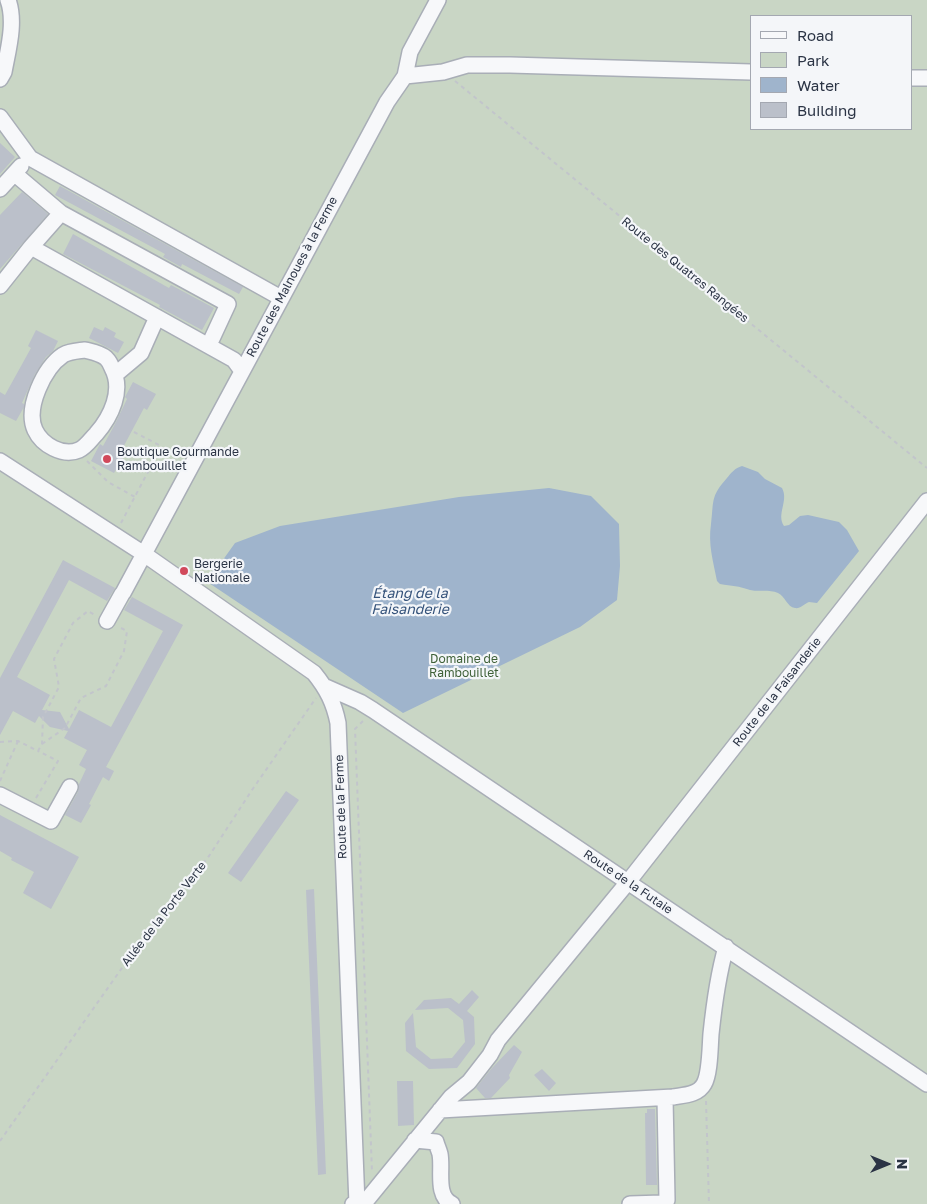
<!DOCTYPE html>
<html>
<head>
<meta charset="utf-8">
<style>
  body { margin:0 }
  #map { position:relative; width:927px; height:1204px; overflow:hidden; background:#e4e7ec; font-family:"Golos Text",sans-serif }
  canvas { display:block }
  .legend { position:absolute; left:750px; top:15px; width:162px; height:115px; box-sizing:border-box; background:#f4f6f9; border:1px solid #a4a8b1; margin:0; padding:6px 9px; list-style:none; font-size:15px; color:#2b3445 }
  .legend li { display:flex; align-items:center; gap:10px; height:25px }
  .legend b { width:25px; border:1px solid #a4a8b1 }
  .north { position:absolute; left:862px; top:1139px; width:50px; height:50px; -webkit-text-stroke:4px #f4f6f9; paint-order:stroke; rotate:90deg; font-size:14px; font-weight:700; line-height:20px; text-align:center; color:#2b3445 }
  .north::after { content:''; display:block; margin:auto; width:18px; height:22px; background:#2b3445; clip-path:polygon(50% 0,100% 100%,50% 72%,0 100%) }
</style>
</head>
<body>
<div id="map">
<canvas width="927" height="1204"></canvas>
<ul class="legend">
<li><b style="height:6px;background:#f7f8fa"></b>Road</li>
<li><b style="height:14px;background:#c9d6c5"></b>Park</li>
<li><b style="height:14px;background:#9fb4cc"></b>Water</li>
<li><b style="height:14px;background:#bbc0ca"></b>Building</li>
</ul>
<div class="north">N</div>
</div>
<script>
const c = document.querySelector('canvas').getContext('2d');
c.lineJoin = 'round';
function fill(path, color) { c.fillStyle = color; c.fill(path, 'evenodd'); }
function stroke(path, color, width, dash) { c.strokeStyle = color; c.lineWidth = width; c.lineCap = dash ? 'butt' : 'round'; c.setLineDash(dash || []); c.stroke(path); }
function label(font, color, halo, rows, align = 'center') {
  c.font = font + ' "Golos Text",sans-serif'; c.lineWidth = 4.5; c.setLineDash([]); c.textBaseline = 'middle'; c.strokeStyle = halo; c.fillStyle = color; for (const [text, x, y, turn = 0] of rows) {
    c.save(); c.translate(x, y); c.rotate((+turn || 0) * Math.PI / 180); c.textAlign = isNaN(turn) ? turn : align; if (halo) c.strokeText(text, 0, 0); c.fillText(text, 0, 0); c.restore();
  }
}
const green = new Path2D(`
  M0 0H927V1204H0ZM751 16H911V129H751Z`);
const water = new Path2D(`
  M742 466 758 472 765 479 782 488C789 501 776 514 784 526L789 525 800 516 808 515 839 522 847 530 859 551 817 603 809 602C804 604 800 609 795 608 787 607 785 596 778 593 769 589 759 592 750 590 739 586 732 586 720 584L717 581C713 560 708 545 711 524 714 501 710 497 727 478 731 473 735 468 742 466Z
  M549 488 591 496 619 524 620 566 617 600 580 627 403 713 203 579 220 564 235 543 280 526 459 497Z`);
const building = new Path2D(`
  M0 143 15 157 0 174Z
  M60 186 243 287 239 294 182 264 181 267 163 257 165 254 55 195Z
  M22 192 48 214 0 269V215Z
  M73 234 169 288 171 285 214 308 202 330 159 307 160 305 63 254Z
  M94 327 103 331 105 327 116 333 114 337 124 342 118 353 89 338Z
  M36 330 58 341 53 351 46 357 35 374 22 403 24 404V407L16 421 0 413V392L5 395 31 348 28 346Z
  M133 382 156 394 147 410 144 408 119 455 123 457 114 473 91 461 100 444 103 446 115 424 127 399 125 397Z
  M63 560 115 588 107 601 69 580 17 677 50 695 42 710 60 712 69 729 79 710 111 727 163 631 124 610 132 597 183 625 106 767 114 771 109 781 103 777 89 804 91 805 81 823 65 815 78 792 79 784 86 769 79 765 87 750 64 738 68 731 50 727 39 716 35 723 13 711 0 735V678Z
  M286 791 299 800 241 882 228 873Z
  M0 815 79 857 51 909 23 893 34 872 11 860 12 858 0 851Z
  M314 889 326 1174 318 1175 306 890Z
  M472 990 479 997 467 1011 474 1017 475 1044 457 1068 429 1069 406 1051 405 1023 413 1013 416 1047 431 1059 452 1058 465 1042 463 1020 448 1008 415 1010 424 1000 451 998 459 1004Z
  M514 1045 522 1052 509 1075 510 1078 491 1098H485L476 1088 492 1068Z
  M542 1069 556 1083 549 1091 534 1075Z
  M397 1081H413L414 1125 398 1126Z
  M647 1109H655L657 1185H646L645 1113H647Z`);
const path = new Path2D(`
  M455 81 927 468
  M87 461 108 482 135 497
  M121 523 160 449 159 445 132 431
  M363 721 355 729 372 1172
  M0 742 18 741 38 751 42 744 43 717 59 687 54 659 73 623 88 611 95 615
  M42 744 65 728 81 698 106 686 124 651 127 631 119 627
  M0 781 18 741
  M36 798 58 761 38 751
  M706 1101 709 1204
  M0 1141 148 931 209 856 252 790 316 698`);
const minor = new Path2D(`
  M405 76 443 72 467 65H510L751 72
  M911 78H927
  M0 79 4 72C8 50 16 22 8 0
  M0 117 30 158 281 298
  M15 174 61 213 228 304 209 345
  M0 189 21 166
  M31 247 61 213
  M0 286 31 247 234 360 242 371
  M85 350C93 352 100 353 106 358 109 361 111 365 112 368 124 390 111 417 96 434 91 439 86 447 79 450 63 457 42 445 35 430 25 408 44 368 63 355 70 351 78 351 85 350Z
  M116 374 141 353 157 317
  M0 461 144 554 314 673C327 689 334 703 338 723L357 1204
  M123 593 387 102 405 76 410 52 438 0
  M107 621 122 594
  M326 687 360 702 373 710 927 1084
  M0 795 51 821 70 787
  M440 1110 673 1097C684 1095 698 1095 704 1084 710 1074 710 1047 711 1034 714 1005 718 975 726 947
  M415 1140 436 1142C437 1146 439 1150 440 1154 443 1169 435 1196 452 1204
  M353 1204 366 1201 451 1097 469 1082 490 1055 498 1040 628 882 927 501
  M630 1204 662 1203 667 1200 665 1098`);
const markers = [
  [107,459,5,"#d1495b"],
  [184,571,5,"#d1495b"]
];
const streetNames = [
  ["Route des Quatres Rangées",685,270,39],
  ["Route des Malnoues à la Ferme",292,277,-62],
  ["Route de la Faisanderie",777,692,-52],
  ["Route de la Ferme",341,807,-92],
  ["Route de la Futaie",628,882,34],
  ["Allée de la Porte Verte",164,914,-52]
];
const poiNames = [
  ["Boutique Gourmande",117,452],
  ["Rambouillet",117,466],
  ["Bergerie",194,564],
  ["Nationale",194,578]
];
const parkNames = [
  ["Domaine de",464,659],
  ["Rambouillet",464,673]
];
const waterNames = [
  ["Étang de la",410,594],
  ["Faisanderie",410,610]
];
fill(green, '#c9d6c5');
fill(water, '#9fb4cc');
fill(building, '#bbc0ca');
stroke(minor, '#a9aeb7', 18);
stroke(path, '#c2c5cb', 2, [4, 4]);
stroke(minor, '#f7f8fa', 15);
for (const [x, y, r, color] of markers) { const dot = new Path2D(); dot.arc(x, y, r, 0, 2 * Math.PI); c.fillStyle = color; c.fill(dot); stroke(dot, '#f4f6f9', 2); }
label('12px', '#2b3445', '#f4f6f9', streetNames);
label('12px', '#2b3445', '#f4f6f9', poiNames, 'left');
label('12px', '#3f6138', '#f4f6f9', parkNames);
label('italic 14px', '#34527a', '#f4f6f9', waterNames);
</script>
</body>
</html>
